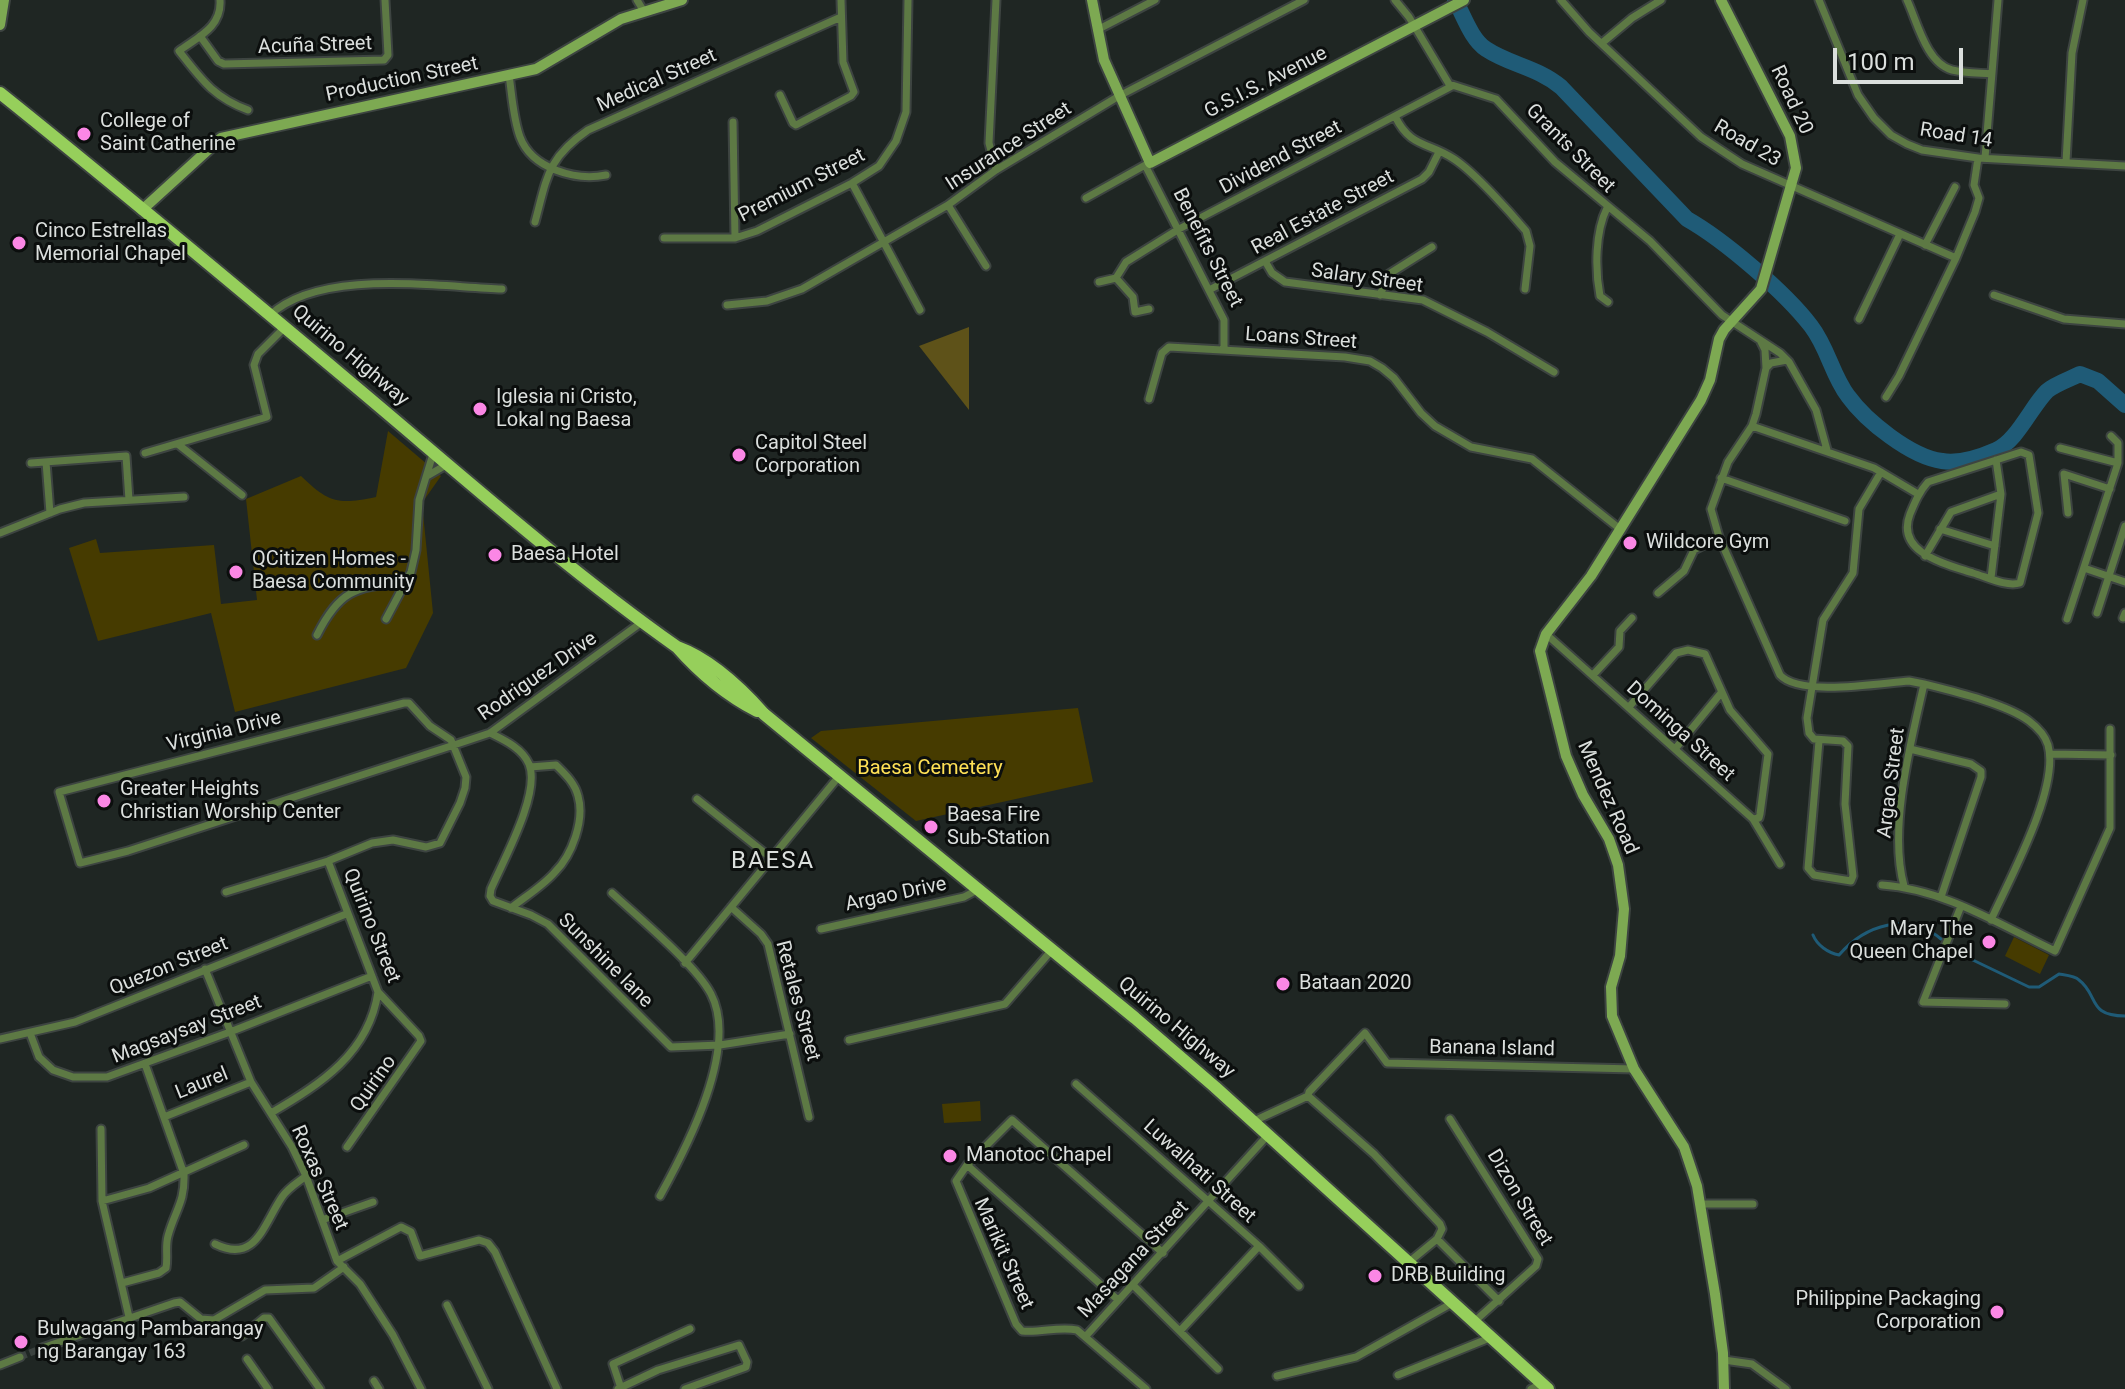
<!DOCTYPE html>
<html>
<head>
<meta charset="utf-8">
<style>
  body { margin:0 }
  #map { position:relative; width:2125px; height:1389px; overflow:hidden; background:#1f2623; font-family:Roboto,sans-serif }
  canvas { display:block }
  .scale { position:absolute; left:1833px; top:48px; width:130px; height:36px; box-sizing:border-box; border:4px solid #dbdfdd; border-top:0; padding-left:10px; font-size:24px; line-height:28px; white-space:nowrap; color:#dbdfdd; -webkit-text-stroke:6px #0b0e0d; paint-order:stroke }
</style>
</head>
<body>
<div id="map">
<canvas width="2125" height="1389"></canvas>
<div class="scale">100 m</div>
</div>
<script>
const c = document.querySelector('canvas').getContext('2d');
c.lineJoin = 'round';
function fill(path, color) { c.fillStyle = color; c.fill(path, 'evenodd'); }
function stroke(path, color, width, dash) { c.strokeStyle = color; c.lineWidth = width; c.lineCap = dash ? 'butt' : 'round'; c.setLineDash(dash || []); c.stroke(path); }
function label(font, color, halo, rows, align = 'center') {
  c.font = font + ' Roboto,sans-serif'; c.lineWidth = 6; c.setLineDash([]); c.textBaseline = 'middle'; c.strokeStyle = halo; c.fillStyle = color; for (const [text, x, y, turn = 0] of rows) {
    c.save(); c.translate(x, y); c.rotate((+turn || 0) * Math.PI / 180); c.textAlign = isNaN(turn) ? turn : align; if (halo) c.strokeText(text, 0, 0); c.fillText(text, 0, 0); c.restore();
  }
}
const green = new Path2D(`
  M388 431 441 476 422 503 433 613 406 668 235 712 211 613 98 641 69 548 96 539 100 553 214 545 221 604 257 600 246 499 301 476C329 503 338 505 376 497Z
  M1078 708 1093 782 916 821 811 738 821 731Z
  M2014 937 2049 955 2040 974 2005 956Z
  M980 1101 981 1121 944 1123 942 1104Z`);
const forest = new Path2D(`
  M969 327V410L919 346Z`);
const stream = new Path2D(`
  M1813 935C1817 945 1828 953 1839 955 1865 925 1908 911 1941 939
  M1952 950 2029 987H2039L2059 974C2064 975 2075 976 2079 980 2099 995 2087 1016 2125 1016`);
const river = new Path2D(`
  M1455 0C1464 16 1471 39 1486 49 1510 65 1537 67 1561 87L1687 219C1724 240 1785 292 1811 326 1828 348 1832 375 1848 396 1866 421 1911 457 1942 461 1960 464 1980 457 1996 450 2017 441 2031 407 2047 391 2055 384 2070 379 2080 374L2098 381 2125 405`);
const streetTunnel = new Path2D(`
  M20 1357 42 1348`);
const street = new Path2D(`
  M220 0C222 27 198 37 179 51 201 79 213 97 248 110
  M637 0 643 10
  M1395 0 1409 17 1449 84 1496 99 1555 162 1650 241 1722 315 1780 353 1789 362 1816 410 1827 450
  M1561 0 1589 32 1701 137 1742 164 1956 258
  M1819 0 1858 95 1874 118 1891 135 1907 144 1922 150 1978 158 2125 166
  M1907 0C1917 21 1926 63 1952 70 1964 73 1978 73 1991 74
  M1097 30 1155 0
  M200 36 218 61 224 64 384 60 388 55 385 0
  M1602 43 1632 18 1661 0
  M509 75C512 95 513 118 520 137 532 169 576 181 606 175
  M780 95 793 123 796 125 851 96 854 92 843 62 841 0
  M1395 116C1410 148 1429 142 1454 159 1474 172 1510 212 1526 231L1530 246 1525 289
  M733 122 735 238
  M1985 158 1998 0
  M2066 162 2072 53 2083 0
  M1145 165 1224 320V350
  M996 170 989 143 996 0
  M852 183 920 310
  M1086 198 1147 164
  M948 205 986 266
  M1607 208C1595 232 1595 270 1600 296L1608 302
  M535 222C547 178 547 158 588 130L841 17
  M664 238H735L757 231 852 183 879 166 896 141 906 112 908 0
  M1925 245 1955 187
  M1265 261 1272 273 1285 282 1423 300 1487 332 1554 372
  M1116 278 1126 262 1179 229 1452 86
  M1099 282 1116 278 1133 297 1135 312 1149 309
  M1209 290 1422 179 1429 172 1439 152
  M1380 295 1389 274 1432 247
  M1994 295 2064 319 2125 324
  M727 305 767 301 802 289 948 205 996 170 1119 96 1304 0
  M270 315C321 268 437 287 502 289
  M1859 319 1900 234
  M1761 342 1765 350 1766 368 1756 414 1752 426 1728 462 1711 509 1719 537 1780 675C1800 697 1880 683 1909 681L1924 684C1952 691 2007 704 2029 721 2037 727 2045 735 2048 745 2060 788 2009 880 1991 920
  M1766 368 1771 363 1787 360
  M1886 397 1899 376 1956 258 1975 212 1979 198 1974 185 1978 158
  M1149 399 1162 353 1169 347 1345 357 1370 361 1382 368 1394 378 1421 413 1435 426 1471 447 1532 459 1620 529
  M1752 426 1874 468 1918 494
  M179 445 242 495
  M2060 448 2118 463
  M2021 452 2029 455 2038 513 2020 583C2006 587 1987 577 1973 573 1946 564 1895 553 1910 514 1915 502 1919 492 1928 482Z
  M145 453 267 417 254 365 258 354 285 327
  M46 462 50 513
  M31 463 126 456 129 500
  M427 476 446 465
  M1721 478 1845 521
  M2068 513 2064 474 2110 489
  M1940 529 1995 546
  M0 533 60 509 84 503 184 497
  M1925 556 1951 512 2001 494 1996 460
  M2084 568 2125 582
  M1991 578 2001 494
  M1658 593 1684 571 1694 550 1719 537
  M2097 613 2125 526
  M2123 618 2125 613
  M386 619 411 572 416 550 419 500 433 454
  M2067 619 2118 463V443L2111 436
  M1546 634 1753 819 1780 864
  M317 635C341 587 357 588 407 581
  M1593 675 1619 647 1620 631 1632 618
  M1629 707 1676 653 1688 650 1705 654 1730 710 1768 754 1760 814 1759 818 1753 819
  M490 733C504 740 522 748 529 764 541 793 503 861 491 889L490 896 493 901 531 915 548 924 671 1047 720 1045 790 1034
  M1819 741 1808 868 1814 875 1851 881 1853 876 1845 804 1848 746 1843 741 1814 739 1809 733 1807 718 1823 620 1853 573 1859 509 1881 472
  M1675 749 1721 693
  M1910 749 1971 764 1981 771V777L1941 897
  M2050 754 2111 755
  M697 799 771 858
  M328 861 378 992 419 1036 421 1041 347 1147
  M1882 885C1944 889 2000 925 2055 951L2110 828V729
  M1904 886C1888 828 1911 742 1924 684
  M226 892 328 861 372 843 393 840 426 847 440 843 460 803 465 788 466 777 451 740 430 726 409 703H404L59 792 80 863 128 851 454 745 490 733 642 622
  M612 893C638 917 696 965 711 994 739 1048 687 1147 660 1196
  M1961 906 1923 1002 2005 1004
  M731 907 761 934 768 944 809 1117
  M511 908C526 896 543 886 555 872 572 855 585 820 578 796 575 783 565 774 556 765L530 767
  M821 929 964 897 977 890
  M685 963 840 775
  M205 969 251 1082 292 1147 306 1176 337 1261 360 1284 393 1335 421 1389
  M30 1033 39 1057 53 1070 73 1077H107L230 1032 372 976
  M0 1039 75 1022 346 914
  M849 1040 1005 1004 1051 951
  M1076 1084 1259 1246 1299 1286
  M1308 1096 1374 1154 1440 1224 1442 1229 1437 1239 1409 1262
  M271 1113C321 1084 369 1053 378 992
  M164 1117 251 1082
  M1450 1119 1538 1259 1536 1266 1475 1321
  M1254 1121 1308 1096 1309 1092 1365 1033 1387 1063 1634 1069
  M101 1129 102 1201 129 1317
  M967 1165 1118 1300
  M102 1201 149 1188 244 1145
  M1701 1204H1753
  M322 1220 373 1202
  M1437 1239 1499 1301
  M215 1244C256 1264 263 1225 282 1197 288 1188 297 1183 306 1176
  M337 1261 401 1227 411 1232 420 1256 479 1240 488 1243 495 1252 557 1389
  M122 1283 159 1273 166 1268C168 1257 165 1247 168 1236 175 1210 185 1203 184 1174L145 1064
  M1133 1285 1218 1369
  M447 1305 488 1389
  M1180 1331 1259 1246
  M242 1336 264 1318H269L320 1389
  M1086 1336 1268 1135
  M42 1348 174 1303 180 1302 201 1319 214 1320 265 1290 314 1288 344 1267
  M247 1359 268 1389
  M1724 1360 1752 1364 1786 1389
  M0 1365 20 1357
  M1398 1375 1492 1337
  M1277 1376 1356 1357 1454 1302
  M374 1381 379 1389
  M621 1388 613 1364 690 1329
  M618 1389 658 1370 739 1345 747 1362 746 1367 685 1389
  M1146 1389 1077 1330C1059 1326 1041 1333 1022 1331L1016 1324 956 1181 967 1165 1012 1120 1163 1253
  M1531 1389 1542 1383`);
const secondary = new Path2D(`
  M1092 0 1104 60 1150 163 1464 0
  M1721 0 1790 136 1796 168 1761 289 1724 330 1719 339 1710 380 1701 400 1591 576 1546 634 1540 651 1566 756 1583 795 1609 839 1618 865 1624 909 1620 956 1611 987 1612 1016 1634 1069 1684 1147 1697 1186 1715 1294 1723 1353 1724 1389
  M0 25 4 0
  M142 210 221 138 536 69 621 19 682 0`);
const primary = new Path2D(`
  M0 93C120 189 238 288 356 387 462 476 564 567 677 647 699 672 728 696 757 711
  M677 647C710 659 741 688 764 714L1135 1018 1215 1087 1548 1389`);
const markers = [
  [84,134,8,"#fb87e5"],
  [19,243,8,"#fb87e5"],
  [480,409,8,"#fb87e5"],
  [739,455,8,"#fb87e5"],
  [1630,543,8,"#fb87e5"],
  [495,555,8,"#fb87e5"],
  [236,572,8,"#fb87e5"],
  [104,801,8,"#fb87e5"],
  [931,827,8,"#fb87e5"],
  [1989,942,8,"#fb87e5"],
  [1283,984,8,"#fb87e5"],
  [950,1156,8,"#fb87e5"],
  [1375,1276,8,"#fb87e5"],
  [1997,1312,8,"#fb87e5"],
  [21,1342,8,"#fb87e5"]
];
const streetNames = [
  ["Acuña Street",315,46,-2],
  ["Production Street",402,80,-12],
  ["Medical Street",657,81,-24],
  ["G.S.I.S. Avenue",1266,83,-27],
  ["Road 20",1791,100,65],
  ["Road 14",1956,136,9],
  ["Road 23",1747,144,30],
  ["Insurance Street",1009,147,-33],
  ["Grants Street",1570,149,45],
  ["Dividend Street",1281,158,-28],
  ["Premium Street",802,186,-27],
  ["Real Estate Street",1323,213,-28],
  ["Benefits Street",1207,248,63],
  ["Salary Street",1367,279,8],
  ["Loans Street",1301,339,4],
  ["Quirino Highway",350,356,40],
  ["Rodriguez Drive",538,677,-35],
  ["Virginia Drive",224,732,-14],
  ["Dominga Street",1680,732,42],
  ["Argao Street",1892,783,-83],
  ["Mendez Road",1607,798,66],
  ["Argao Drive",896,895,-12],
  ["Quirino Street",371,926,68],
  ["Sunshine lane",605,961,45],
  ["Quezon Street",169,967,-22],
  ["Retales Street",797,1001,75],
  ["Quirino Highway",1176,1028,40],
  ["Magsaysay Street",187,1030,-21],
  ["Banana Island",1492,1049,1],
  ["Laurel",202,1084,-22],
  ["Quirino",374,1084,-55],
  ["Luwalhati Street",1199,1172,42],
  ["Roxas Street",319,1178,66],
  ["Dizon Street",1519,1198,59],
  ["Marikit Street",1003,1254,66],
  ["Masagana Street",1134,1260,-47]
];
const poiNames = [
  ["College of",100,122],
  ["Saint Catherine",100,145],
  ["Cinco Estrellas",35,232],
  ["Memorial Chapel",35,255],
  ["Iglesia ni Cristo,",496,398],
  ["Lokal ng Baesa",496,421],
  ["Capitol Steel",755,444],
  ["Corporation",755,467],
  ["Wildcore Gym",1646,543],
  ["Baesa Hotel",511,555],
  ["QCitizen Homes -",252,560],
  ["Baesa Community",252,583],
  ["Greater Heights",120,790],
  ["Christian Worship Center",120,813],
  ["Baesa Fire",947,816],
  ["Sub-Station",947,839],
  ["Mary The",1973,930,"right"],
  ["Queen Chapel",1973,953,"right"],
  ["Bataan 2020",1299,984],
  ["Manotoc Chapel",966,1156],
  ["DRB Building",1391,1276],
  ["Philippine Packaging",1981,1300,"right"],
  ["Corporation",1981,1323,"right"],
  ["Bulwagang Pambarangay",37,1330],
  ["ng Barangay 163",37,1353]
];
const parkNames = [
  ["Baesa Cemetery",930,769]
];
const quarterNames = [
  ["BAESA",773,862]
];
fill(green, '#463b00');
fill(forest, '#5e5219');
stroke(stream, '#1f5b77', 3);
stroke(river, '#1f5b77', 16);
stroke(streetTunnel, '#3b423f', 7, [7, 3.5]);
stroke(street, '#3d4441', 11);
stroke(secondary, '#3d4441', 14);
stroke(primary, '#3d4441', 16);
stroke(street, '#5d7944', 7);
stroke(secondary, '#7da952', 10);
stroke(primary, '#96cf5b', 12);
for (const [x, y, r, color] of markers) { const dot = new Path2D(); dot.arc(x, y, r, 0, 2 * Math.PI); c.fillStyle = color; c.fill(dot); stroke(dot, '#0b0e0d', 3); }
label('20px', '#dbdfdd', '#0b0e0d', streetNames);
label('20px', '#dbdfdd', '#0b0e0d', poiNames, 'left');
label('20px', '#ffe156', '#0b0e0d', parkNames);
c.letterSpacing = '2px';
label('24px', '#dbdfdd', '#0b0e0d', quarterNames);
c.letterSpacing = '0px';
</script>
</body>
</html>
